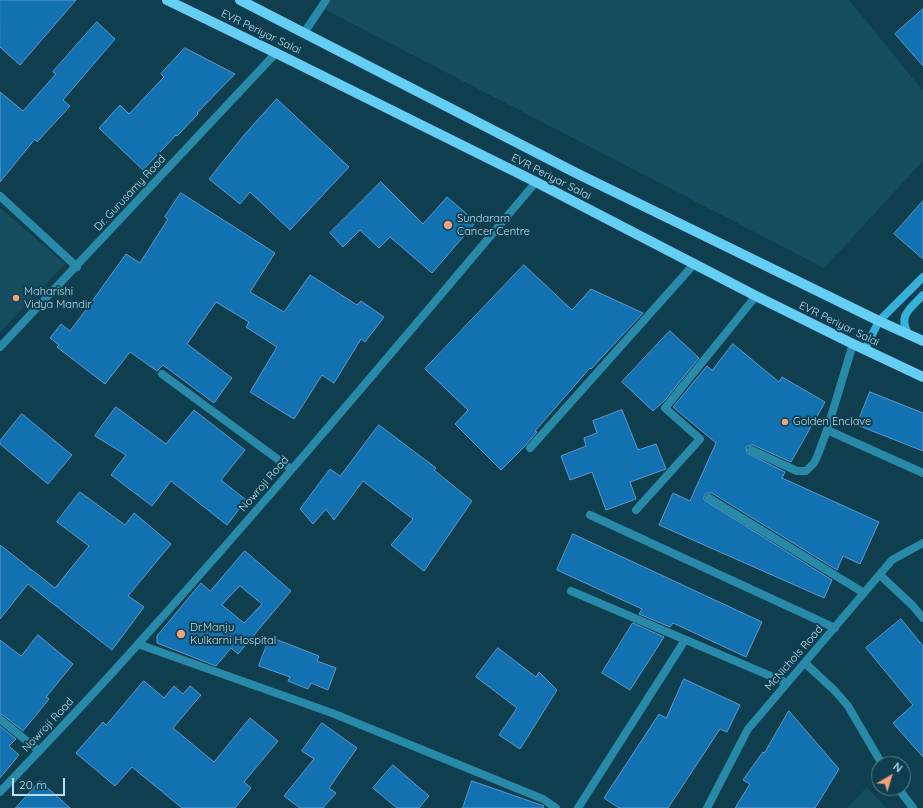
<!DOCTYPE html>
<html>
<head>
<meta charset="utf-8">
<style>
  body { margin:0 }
  #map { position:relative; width:923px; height:808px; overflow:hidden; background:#0f3f4f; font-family:Quicksand,sans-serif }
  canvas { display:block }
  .north { position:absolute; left:871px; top:756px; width:40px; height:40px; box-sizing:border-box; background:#0f3f4f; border:1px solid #527f8f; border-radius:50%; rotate:38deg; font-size:11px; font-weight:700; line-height:16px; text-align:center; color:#b7dff0 }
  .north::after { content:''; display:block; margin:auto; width:14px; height:18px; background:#f1a17d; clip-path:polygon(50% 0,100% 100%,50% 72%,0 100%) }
  .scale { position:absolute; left:12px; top:778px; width:53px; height:18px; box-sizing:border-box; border:2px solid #b7dff0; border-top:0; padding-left:5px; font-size:12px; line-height:14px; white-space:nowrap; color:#b7dff0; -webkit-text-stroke:3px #0f3f4f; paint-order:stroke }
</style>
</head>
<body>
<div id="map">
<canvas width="923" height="808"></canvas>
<div class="north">N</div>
<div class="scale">20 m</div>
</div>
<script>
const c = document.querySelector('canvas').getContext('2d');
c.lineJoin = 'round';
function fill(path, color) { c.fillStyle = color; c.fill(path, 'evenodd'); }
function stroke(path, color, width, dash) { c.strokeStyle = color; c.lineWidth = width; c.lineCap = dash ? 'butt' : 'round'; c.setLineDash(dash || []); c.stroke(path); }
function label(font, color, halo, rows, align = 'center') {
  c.font = font + ' Quicksand,sans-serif'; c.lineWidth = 4; c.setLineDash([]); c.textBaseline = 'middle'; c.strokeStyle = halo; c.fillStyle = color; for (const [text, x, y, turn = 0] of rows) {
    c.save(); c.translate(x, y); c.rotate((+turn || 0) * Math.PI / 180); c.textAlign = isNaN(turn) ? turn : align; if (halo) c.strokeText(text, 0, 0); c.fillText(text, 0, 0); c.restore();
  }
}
const built = new Path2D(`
  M327 0H849L923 91V161L824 268 322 8Z
  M0 208 65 264 0 332Z
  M867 787 886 808H847Z`);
const building = new Path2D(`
  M0 0H76L20 65 0 47Z
  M923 9V66L895 34Z
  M97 22 115 39 63 100 70 106 37 142 35 139 0 182V92L23 111 56 74 53 72Z
  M185 48 235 74 197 113 198 114 177 136 176 135 143 170 99 128 120 105 129 114 164 77 161 74Z
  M277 99 349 167 290 230 250 192 240 204 209 179 245 134Z
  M381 182 423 224 447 197 476 222 432 273 390 237 379 248 360 230 343 247 330 233Z
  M181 193 275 253 250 292 284 312 310 275 357 305 361 301 384 317 365 342 361 339 334 383 322 375 294 419 250 392 277 347 246 327 249 322 216 302 187 344 232 378 214 403 163 365 157 371 130 352 105 384 57 347 59 345 50 338 61 324 70 331 88 307 126 254 140 263 168 219 165 217Z
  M923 201V259L894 234Z
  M524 265 572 310 591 289 643 313 591 369 590 368 535 431 537 432 525 446 501 470 455 424 468 410 425 369Z
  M670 331 699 358 665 400 653 411 622 382Z
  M733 344 779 382 782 377 825 402 791 462 753 445H750L746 447 747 453 785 472 782 478 879 522 860 564 843 556 837 570 712 493H706L704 497V500L832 580 824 598 659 525 673 493 690 501 716 443 673 407 707 366 712 370Z
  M870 392 923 413V451L857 425Z
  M116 407 166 444 194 410 245 450 221 480 246 500 227 525 171 481 152 506 111 475 126 455 95 436Z
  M622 410 638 450 656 444 666 469 630 482 636 499 606 510 592 472 570 480 561 456 586 446 584 438 597 433 593 421Z
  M22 414 72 455 48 484 0 444V441Z
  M379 425 436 468 434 470 472 501 424 571 391 545 413 519 363 481 334 520 326 509 313 524 300 509 330 469 340 476Z
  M80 492 125 525 134 513 171 544 128 596 144 607 112 650 28 584 0 619V545L55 588 89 546 57 522Z
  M573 534 762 622 746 657 673 623 670 627 639 614 642 609 557 570Z
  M245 551 291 591 238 654 231 648 216 666 157 643V636L201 583 210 591ZM240 586 262 604 244 623 222 605Z
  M901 619 923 646V757L893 723 913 705 866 648Z
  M633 623 664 637 630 690 602 673Z
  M38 635 73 664 46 697 49 699 23 731 3 715 0 714V640L21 656Z
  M270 637 319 656 317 661 336 668 328 690 311 683 308 689 288 681 290 677 259 666Z
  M498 648 536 677 539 672 557 690 520 749 499 735 517 708 476 677Z
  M684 679 740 705 727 732 720 729 668 808H619L604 798 659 714 666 718Z
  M144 681 164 698 174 686 183 694 190 686 201 695 173 728 214 762 250 718 278 741 244 782 251 788 235 808H182L132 767 115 786 76 753 103 722 106 725Z
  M789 711 839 769 815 808H735L750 784 743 780 763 752 764 753Z
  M322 723 357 748 329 788 336 793 323 808H300L284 796 314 759 302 751Z
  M0 726 16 739 9 746 19 755 0 778Z
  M393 765 429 796 419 808H397L373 788Z
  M40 781 70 808H16Z
  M472 781 541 805 544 806 543 808H463Z`);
const lane = new Path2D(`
  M304 33 326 0
  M0 196 77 267
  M827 430 923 473
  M530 448 695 263
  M751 450 797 471H806L814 463 817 457 827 430 853 344
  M709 498 864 593
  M636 510 700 439 665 408 756 296
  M880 575 912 605 923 618
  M805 663 835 691 848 706 882 764
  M898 788 913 808`);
const street = new Path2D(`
  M0 347 276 53
  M162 374 291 469
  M590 515 835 628
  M571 591 787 683
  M138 644 332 713 543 799 556 808
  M0 719 39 751
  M0 792C47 743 94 694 139 643 275 492 405 337 536 182
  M578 808 685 640
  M707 808 748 729 892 560 923 543`);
const secondary = new Path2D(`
  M908 334C898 315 910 309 923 295
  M865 349 879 321 923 277`);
const primary = new Path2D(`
  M167 0 276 53 536 182 756 296 853 344 923 377
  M240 0 576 173 879 321 923 341`);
const markers = [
  [448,225,5,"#f1a17d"],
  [16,298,4,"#f1a17d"],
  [785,422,4,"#f1a17d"],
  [181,634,5,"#f1a17d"]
];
const streetNames = [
  ["EVR Periyar Salai",261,32,26],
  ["EVR Periyar Salai",551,177,27],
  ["Dr. Gurusamy Road",130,193,-47],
  ["EVR Periyar Salai",839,324,26],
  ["Nowroji Road",264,484,-49],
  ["McNichols Road",794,658,-49],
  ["Nowroji Road",48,725,-47]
];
const poiNames = [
  ["Sundaram",457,219],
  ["Cancer Centre",457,232],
  ["Maharishi",24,292],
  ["Vidya Mandir",24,305],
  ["Golden Enclave",793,422],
  ["Dr.Manju",190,628],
  ["Kulkarni Hospital",190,641]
];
fill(built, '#164d5f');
fill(building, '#1271b0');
stroke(building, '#5e99c9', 1);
stroke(lane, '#2989a9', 8);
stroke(street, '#2989a9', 8);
stroke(secondary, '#38b1da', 8);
stroke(primary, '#65cef5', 10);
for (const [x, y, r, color] of markers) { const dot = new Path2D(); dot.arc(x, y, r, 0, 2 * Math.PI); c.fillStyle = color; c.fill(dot); stroke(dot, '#0f3f4f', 1.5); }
label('11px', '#b7dff0', '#0f3f4f', streetNames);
label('11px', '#b7dff0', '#0f3f4f', poiNames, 'left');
</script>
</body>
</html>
